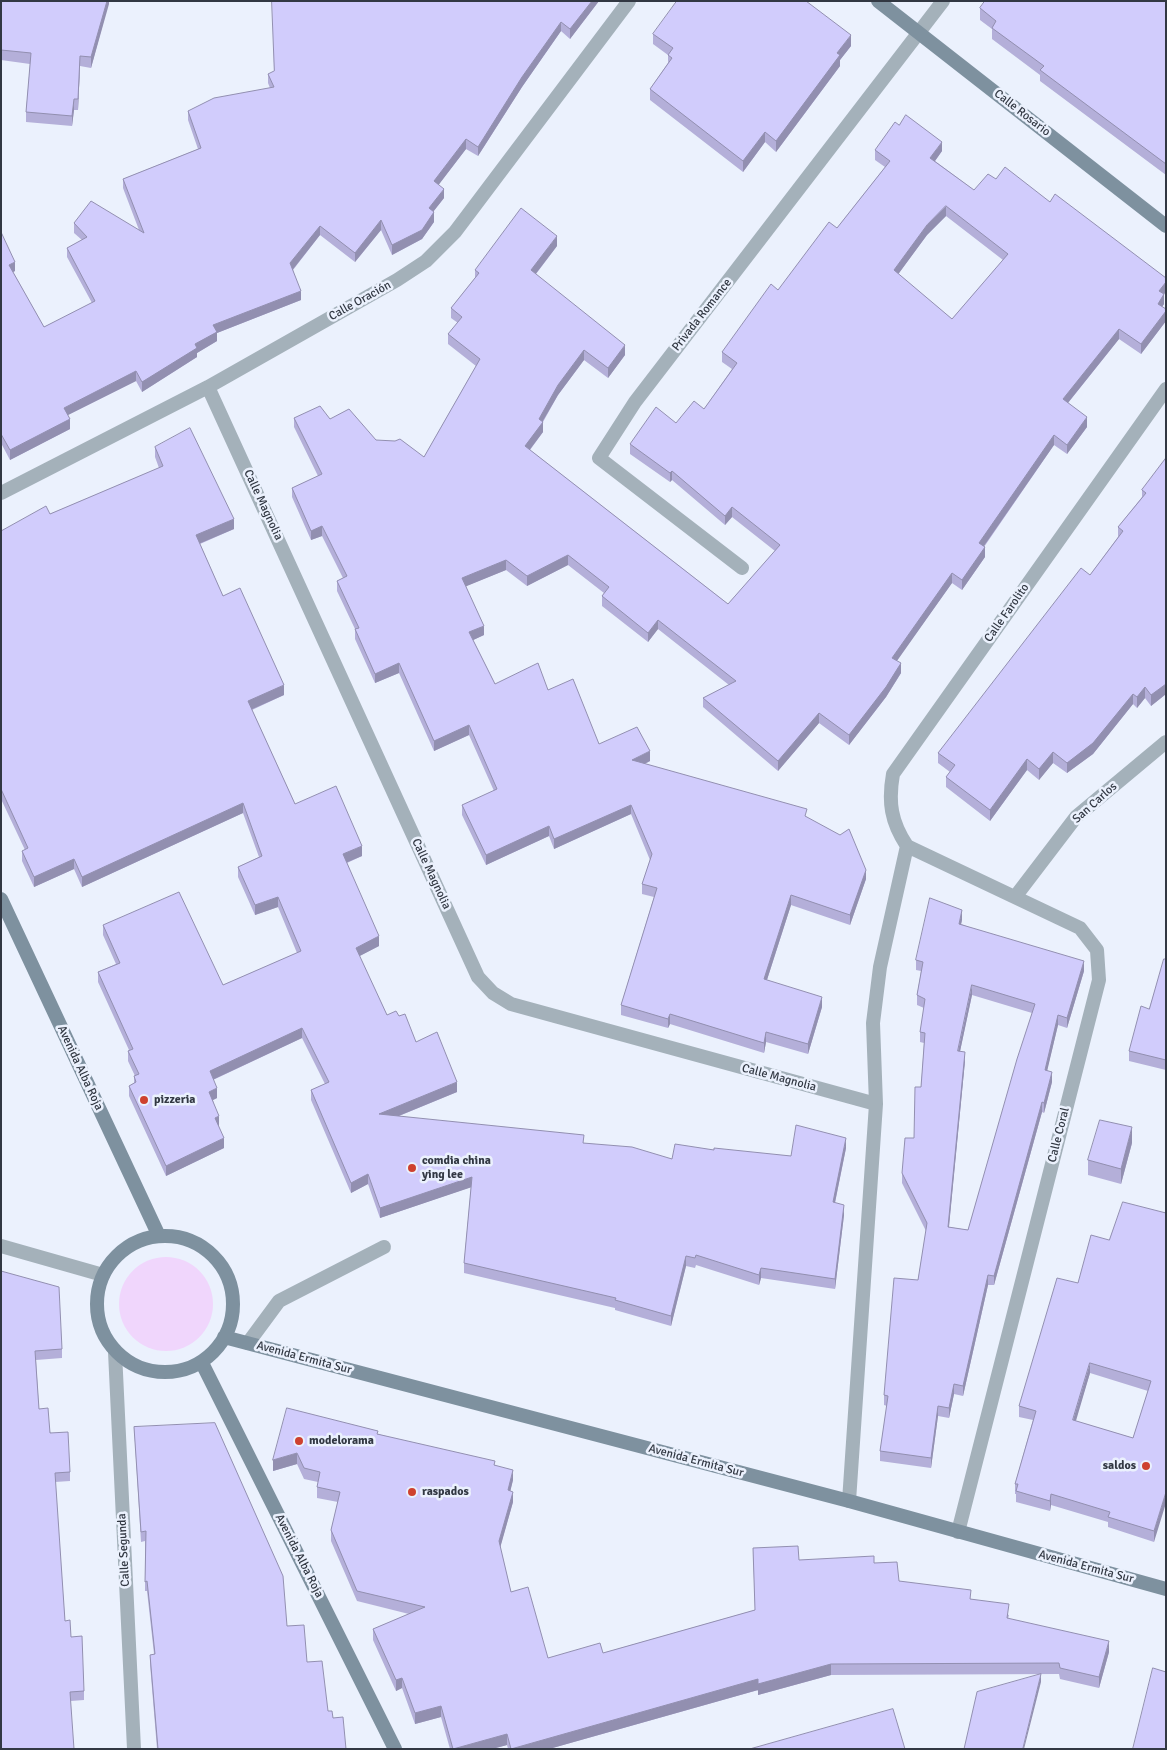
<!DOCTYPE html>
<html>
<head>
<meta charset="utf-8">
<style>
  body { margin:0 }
  #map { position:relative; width:1167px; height:1750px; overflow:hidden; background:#ebf1fd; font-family:Signika,sans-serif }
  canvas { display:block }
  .frame { position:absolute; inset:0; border:2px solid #323843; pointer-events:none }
</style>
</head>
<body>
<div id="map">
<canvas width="1167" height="1750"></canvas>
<div class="frame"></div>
</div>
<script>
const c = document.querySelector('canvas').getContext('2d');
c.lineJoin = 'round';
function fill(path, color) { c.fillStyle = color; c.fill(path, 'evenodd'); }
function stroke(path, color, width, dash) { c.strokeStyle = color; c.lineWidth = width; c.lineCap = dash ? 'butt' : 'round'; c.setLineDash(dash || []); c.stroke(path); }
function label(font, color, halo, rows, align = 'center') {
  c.font = font + ' Signika,sans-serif'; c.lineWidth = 5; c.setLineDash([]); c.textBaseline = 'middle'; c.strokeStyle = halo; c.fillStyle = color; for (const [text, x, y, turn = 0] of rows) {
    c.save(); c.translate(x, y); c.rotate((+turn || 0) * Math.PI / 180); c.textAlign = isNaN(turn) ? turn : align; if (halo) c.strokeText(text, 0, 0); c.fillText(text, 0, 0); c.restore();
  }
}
const green = new Path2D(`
  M119 1304a47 47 0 1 1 94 0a47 47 0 1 1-94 0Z`);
const service = new Path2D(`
  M248 1343 279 1301 384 1247`);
const minor = new Path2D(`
  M208 387 478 977 493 993 511 1004 876 1104
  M1 493 208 387 397 280 426 261 455 232 629 1
  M742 568 599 458 635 402 943 1
  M907 846 1080 928 1097 950 1099 980 958 1532
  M907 846C891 822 888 802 893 774L1166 389
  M1015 897 1076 817 1166 742
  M1 1246 103 1275
  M115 1352 134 1749
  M849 1501 876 1104 873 1023 880 967 907 846`);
const secondary = new Path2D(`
  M878 1 1166 226
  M1 899 159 1236
  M97 1304a68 68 0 1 1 136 0a68 68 0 1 1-136 0Z
  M224 1337 849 1501 1166 1589
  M202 1363 395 1749`);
const wall = new Path2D(`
  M1 1H109L91 68 80 66 78 110H74L72 126 26 122V112L30 64 1 60Z
  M599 1 570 39 561 31 522 87 478 156 466 149 438 185 444 198 433 212 434 222 422 239 392 255 381 230 355 262 320 235 293 270 301 300 217 333V341L197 353V357L142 392 136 381 68 415 70 429 10 460 1 443V232L15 271 13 272 44 327 92 303 67 257V248L82 240 74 233V223L139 230 123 188V179L198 149 188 120V111L270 88 268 83V74Z
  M1166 1V175L1040 81V75L992 39V29L980 20V8Z
  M653 34 851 46 840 60V66L776 152 765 142 743 172 650 100V89L668 63V55L653 44Z
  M875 150 942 151 935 161 974 190 996 179 1050 202 1166 278V292L1164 294V304L1162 307 1166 309V321L1141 354 1119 339 1068 403 1087 427 1067 454 1054 445 984 547 985 557 962 590 952 583 896 661 901 673 886 697 849 745 819 723 778 771 703 707V698L729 685 658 629 648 642 602 606V596L604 593 568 565 527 586 506 570 466 586 484 635 473 640 495 684 548 690 599 744 650 761 645 764 807 817 866 879 850 925 791 905 767 980 822 1007 808 1054 766 1042 764 1053 670 1024 668 1028 621 1015V1005L654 897 642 894V884L650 860 631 814 554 849 549 836 486 865 462 815V805L494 791 469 735 434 751 399 673 375 683 355 639V629L337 591V581L343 578 322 536 311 540 292 497V488L318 476 294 427V418L330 419 376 440 424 457 476 366 448 344V334L458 323 451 318V308L475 278V270L557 246 536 274 625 355 608 378 584 360 558 395 543 422V432L530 450 728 604 775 551 732 517 725 525 672 480 670 482 630 454V444L676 423 704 409 732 369 722 362V352L778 290 837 228 885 167 875 160ZM946 216 1003 260 952 319 898 274 927 235Z
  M155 447 234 529 200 544 223 596 284 695 252 710 295 804 362 856 347 863 379 946 359 956 387 1015 399 1016 416 1042 457 1092 399 1116 584 1143 672 1159 714 1150 791 1156 846 1148 835 1203 844 1215 835 1289 761 1278 759 1285 696 1265 695 1268 686 1266 671 1326 615 1310V1308L464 1273V1263L471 1187 380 1218 368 1184 351 1193 311 1100V1090L325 1084 302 1038 213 1080 217 1098 213 1100 219 1126H218L224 1148 166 1176 129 1096V1086L134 1083V1076H135L128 1061V1051L129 1050 98 982V972L116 964 103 935V925L223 985 297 953 278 907 255 915 238 877V867L259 857 243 813 82 887 74 869 34 887 22 861V851L25 850 1 799V531L50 514 159 468 155 457Z
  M1166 458V694L1151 706 1145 698 1137 708 1133 704 1093 754 1067 773 1053 763 1039 780 1027 770 990 821 946 787V777L950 772 938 763V753L1090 575 1118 537V527L1142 497V490Z
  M962 920 961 924 1084 971 1067 1028 1058 1025 1047 1070 1052 1082 1044 1113 1042 1112 994 1285H988L963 1396 954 1394 949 1418 938 1416 931 1468 880 1461V1451L887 1406 884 1405V1395L918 1280 926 1231 902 1183V1173L914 1138 921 1087 924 1043 920 1042V1032L924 1008 917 1005V995L921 971 916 970V960ZM972 995 1032 1013 968 1230 949 1227 965 1061 960 1051Z
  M1166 959V1070L1129 1061V1051L1149 1009Z
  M1132 1143 1121 1184 1088 1175V1160Z
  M1166 1213 1154 1542 1108 1527V1522L1051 1505 1050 1511 1016 1502V1494H1015V1484L1033 1420 1019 1417V1406L1078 1283 1109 1240ZM1090 1373 1148 1391 1133 1438 1075 1421Z
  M1 1271 62 1349V1358L36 1360 39 1409 70 1472V1481L55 1482 65 1621 71 1637 84 1691V1700L71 1701Z
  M134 1427 287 1626 307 1662 328 1711 333 1718 346 1749H157L150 1664V1655L154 1654 147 1591H145V1541L141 1542Z
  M378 1434 495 1465 513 1480 510 1491 513 1502 500 1547 511 1592 548 1658 603 1653 755 1610 753 1548 799 1560 874 1563 899 1581 971 1599 1009 1615 1008 1619 1109 1652 1099 1688 1060 1679 1059 1674 831 1675 758 1695V1690L549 1749H508L507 1745 492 1749H450L441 1717 415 1724 402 1688 396 1691 373 1640V1629L409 1614 357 1601 331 1541V1530L338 1502 317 1498V1487L318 1482 304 1479 297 1464 273 1471V1460Z`);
const shadedWall = new Path2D(`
  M107 1H109V4L91 68V57Z
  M592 1H599L570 39V29Z
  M561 22V31L522 87 478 156V147L522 77Z
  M851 35V46L840 60V66L776 152V141L837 53Z
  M80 56V66L78 110V99Z
  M74 99V110L72 126V116Z
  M765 132V142L743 172V161Z
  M466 139V149L434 191V181Z
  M942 142V151L930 168V158Z
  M444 189V198L429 217V208Z
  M946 206V216L927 235 894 280V270L927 225Z
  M434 212V222L422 239 392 255V245Z
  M381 220V230L355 262V253Z
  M320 226V235L290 273V263Z
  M557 236V246L531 280V270Z
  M15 262V271L9 274V265Z
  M1166 282V292L1159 300V291Z
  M301 291V300L217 333V341L197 353V357L142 392V382L195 344 213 325Z
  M1164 294V304L1158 313V304Z
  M1166 311V321L1141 354V344Z
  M1119 329V339L1063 409V399Z
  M625 345V355L608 378V368Z
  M584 350V360L558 395 541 424 543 422V432L525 456V446L539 419 558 385Z
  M136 371V381L64 417V408Z
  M1087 417V427L1067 454V445Z
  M70 419V429L10 460V450Z
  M1054 435V445L979 553V543Z
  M672 471V480L670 482V473Z
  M732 507V517L725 525V516Z
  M234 519V529L196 545V535Z
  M322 526V536L311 540V531Z
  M985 547V557L962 590V580Z
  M568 555V565L527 586V576Z
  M506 560V570L462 588V578Z
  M952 573V583L892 668V658Z
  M658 620V629L648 642V633Z
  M484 626V635L469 642V632Z
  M399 663V673L375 683V674Z
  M901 663V673L886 697 849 745V735Z
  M1166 684V694L1151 706V695Z
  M284 685V695L248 711V701Z
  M1145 687V698L1137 708V697Z
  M1133 694V704L1093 754 1067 773V763Z
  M819 713V723L778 771V761Z
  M469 725V735L434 751V741Z
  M650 751V761L632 770V760Z
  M1053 752V763L1039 780V769Z
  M1027 759V770L990 821V810Z
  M243 803V813L82 887V877Z
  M631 805V814L554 849V839Z
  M549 826V836L486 865V855Z
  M362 846V856L343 864V854Z
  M74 859V869L34 887V877Z
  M866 870V879L850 925V915Z
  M791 895V905L764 989V979Z
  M278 897V907L255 915V905Z
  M962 910V920L959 933V924Z
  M379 936V946L356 958V948Z
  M1084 961V971L1067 1028V1018Z
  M972 985V995L958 1061V1051Z
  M822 997V1007L808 1054V1044Z
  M670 1014V1024L668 1028V1019Z
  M1058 1015V1025L1045 1080V1070Z
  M302 1028V1038L210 1081V1071Z
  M766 1032V1042L764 1053V1043Z
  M965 1052V1061L948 1236V1227Z
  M1052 1072V1082L1044 1113V1103Z
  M457 1082V1092L379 1124V1114Z
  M217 1088V1098L209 1102V1092Z
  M1042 1102V1112L994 1285V1276Z
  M219 1116V1126L215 1128V1118Z
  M1132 1127V1143L1121 1184V1169Z
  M224 1138V1148L166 1176V1166Z
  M846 1138V1148L833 1212V1202Z
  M368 1174V1184L351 1193V1183Z
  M472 1177V1187L380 1218V1208Z
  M844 1205V1215L835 1289V1279Z
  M686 1256V1266L671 1326V1316Z
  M761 1268V1278L759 1285V1275Z
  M988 1275V1285L963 1396V1386Z
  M1090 1363V1373L1073 1431V1420Z
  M954 1384V1394L949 1418V1408Z
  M938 1406V1416L931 1468V1458Z
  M297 1453V1464L273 1471V1460Z
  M513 1470V1480L508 1501V1490Z
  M513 1492V1502L499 1552V1541Z
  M1166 1492V1503L1154 1542V1531Z
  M1051 1494V1505L1050 1511V1501Z
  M1109 1641V1652L1099 1688V1677Z
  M831 1664V1675L758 1695V1684Z
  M1041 1674V1682L1024 1749H1023Z
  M402 1678V1688L396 1691V1680Z
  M758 1679V1690L549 1749H511Z
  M441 1706V1717L415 1724V1713Z
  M507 1734V1745L492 1749H453Z`);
const building = new Path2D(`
  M1 1H107L91 57 80 56 78 99H74L72 116 26 112 31 53 1 50Z
  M272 1H592L570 29 561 22 522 77 478 147 466 139 434 181 444 189 429 208 434 212 422 230 392 245 381 220 355 253 320 226 290 263 301 291 213 325 217 332 195 344 197 348 142 382 136 371 64 408 70 419 10 450 1 434V232L15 262 9 265 44 327 95 301 67 248 87 237 74 223 91 201 144 233 123 179 201 148 188 111 214 98 274 87 268 74 274 71Z
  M677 1H806L851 35 837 53 840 55 776 141 765 132 743 161 650 89 672 58 668 55 673 48 653 34Z
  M985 1H1166V164L1040 70 1044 66 992 28 996 21 980 8Z
  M906 115 942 142 930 158 974 190 988 174 996 179 1005 167 1050 202 1055 194 1166 278V282L1159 291 1164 294 1158 304 1166 309V311L1141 344 1119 329 1063 399 1087 417 1067 445 1054 435 979 543 985 547 962 580 952 573 892 658 901 663 886 687 849 735 819 713 778 761 703 698 736 681 658 620 648 633 602 596 609 587 568 555 527 576 506 560 462 578 484 626 469 632 495 684 538 663 548 690 573 679 599 744 637 727 650 751 632 760 807 809 805 816 840 835 849 829 866 870 850 915 791 895 764 979 822 997 808 1044 766 1032 764 1043 670 1014 668 1019 621 1005 657 888 642 884 652 854 631 805 554 839 549 826 486 855 462 805 497 789 469 725 434 741 399 663 375 674 355 629 359 628 337 581 347 576 322 526 311 531 292 488 322 474 294 418 320 406 330 419 349 409 376 440 395 441 400 439 424 457 480 359 448 334 462 317 451 308 479 273 475 270 521 208 557 236 531 270 625 345 608 368 584 350 558 385 539 419 543 422 525 446 728 604 780 545 732 507 725 516 672 471 670 473 630 444 656 407 676 423 694 401 704 409 737 363 722 352 771 284 778 290 829 222 837 228 890 161 875 150 895 122 899 125ZM946 206 1008 254 952 319 894 270 927 225Z
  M190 428 234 519 196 535 223 596 240 588 284 685 248 701 295 804 336 786 362 846 343 854 379 936 356 948 387 1015 396 1011 399 1016 405 1014 416 1042 437 1032 457 1082 379 1114 584 1135 583 1143 632 1147 672 1159 675 1144 714 1150V1148L791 1156 796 1125 846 1138 833 1202 844 1205 835 1279 761 1268 759 1275 696 1255 695 1258 686 1256 671 1316 615 1300 616 1298 464 1263 472 1177 380 1208 368 1174 351 1183 311 1090 329 1082 302 1028 210 1071 217 1088 209 1092 219 1116 215 1118 224 1138 166 1166 129 1086 136 1082 134 1076 139 1074 128 1051 133 1049 98 972 120 963 103 925 179 892 223 985 301 951 278 897 255 905 238 867 262 856 243 803 82 877 74 859 34 877 22 851 28 848 1 789V531L46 506 50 514 163 466 155 447Z
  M1166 458V684L1151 695 1145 687 1137 697 1133 694 1093 743 1067 763 1053 752 1039 769 1027 759 990 810 946 777 955 765 938 753 1081 568 1090 575 1123 531 1118 527 1146 493 1142 490Z
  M930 898 962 910 959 924 1084 961 1067 1018 1058 1015 1045 1070 1052 1072 1044 1103 1042 1102 994 1276 988 1275 963 1386 954 1384 949 1408 938 1406 931 1458 880 1451 888 1396 884 1395 894 1278 918 1280 927 1223 902 1173 905 1138H914L915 1087H921L925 1033 920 1032 925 999 917 995 923 962 916 960ZM972 985 1035 1004 1017 1059 968 1230 948 1227 965 1052 958 1051Z
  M1164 959H1166V1060L1129 1051 1141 1006 1149 1009Z
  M1100 1120 1132 1127 1121 1169 1088 1160Z
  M1123 1202 1166 1213V1492L1154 1531 1108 1517 1110 1512 1051 1494 1050 1501 1016 1491 1018 1484H1015L1036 1411 1019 1406 1057 1278 1078 1283 1091 1235 1109 1240ZM1090 1363 1151 1381 1133 1438 1073 1420Z
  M1 1271 59 1287 62 1349 35 1351 39 1409 48 1408 50 1433 68 1432 70 1472 55 1473 65 1621 70 1620 71 1637 82 1636 84 1691 70 1692 74 1749H1Z
  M287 1408 378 1431 377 1434 495 1461 494 1465 513 1470 508 1490 513 1492 499 1541 511 1592 528 1587 548 1658 600 1643 603 1653 755 1610 753 1548 798 1546 799 1560 874 1556V1563L897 1562 899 1581 971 1590 970 1599 1009 1604 1007 1618 1109 1641 1099 1677 1060 1668 1059 1663 831 1664 758 1684V1679L511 1749 507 1734 453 1749 441 1706 415 1713 402 1678 396 1680 373 1629 425 1607 357 1591 331 1530 340 1492 317 1487 320 1472 304 1468 297 1453 273 1460Z
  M215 1423 283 1576 287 1626 304 1625 307 1662 322 1661 328 1711H332L333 1718 343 1717 346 1749H158L150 1655 155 1654 147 1581 145 1582 146 1531 141 1532 134 1427Z
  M1153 1668 1166 1672V1749H1133Z
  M1041 1674 1023 1748 1025 1749H964L977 1692Z
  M893 1709 905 1749H750Z`);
const markers = [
  [144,1100,5,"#ce412f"],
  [412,1168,5,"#ce412f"],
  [299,1441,5,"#ce412f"],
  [1146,1466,5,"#ce412f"],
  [412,1492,5,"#ce412f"]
];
const streetNames = [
  ["Calle Rosario",1022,113,38],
  ["Calle Oración",360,301,-29],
  ["Privada Romance",702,315,-52],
  ["Calle Magnolia",263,505,65],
  ["Calle Farolito",1007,613,-55],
  ["San Carlos",1095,803,-42],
  ["Calle Magnolia",431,874,65],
  ["Avenida Alba Roja",80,1068,65],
  ["Calle Magnolia",779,1078,15],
  ["Calle Coral",1059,1135,-76],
  ["Avenida Ermita Sur",304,1358,15],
  ["Avenida Ermita Sur",696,1461,15],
  ["Calle Segunda",124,1550,-93],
  ["Avenida Alba Roja",299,1556,63],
  ["Avenida Ermita Sur",1086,1567,15]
];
const poiNames = [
  ["pizzeria",154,1100],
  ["comdia china",422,1161],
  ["ying lee",422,1175],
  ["modelorama",309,1441],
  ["saldos",1136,1466,"right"],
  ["raspados",422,1492]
];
fill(green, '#f0d6fc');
stroke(service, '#a4b1ba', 14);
stroke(minor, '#a4b1ba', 14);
stroke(secondary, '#7e919f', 14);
fill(wall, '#b4afd9');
fill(shadedWall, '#928fb0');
fill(building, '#d1ccfc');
stroke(building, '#928fb0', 1);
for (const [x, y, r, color] of markers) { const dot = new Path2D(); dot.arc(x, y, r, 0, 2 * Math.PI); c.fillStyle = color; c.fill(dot); stroke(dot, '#ebf1fd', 2); }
label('12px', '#323843', '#ebf1fd', streetNames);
label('bold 12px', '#323843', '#ebf1fd', poiNames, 'left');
</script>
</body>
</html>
